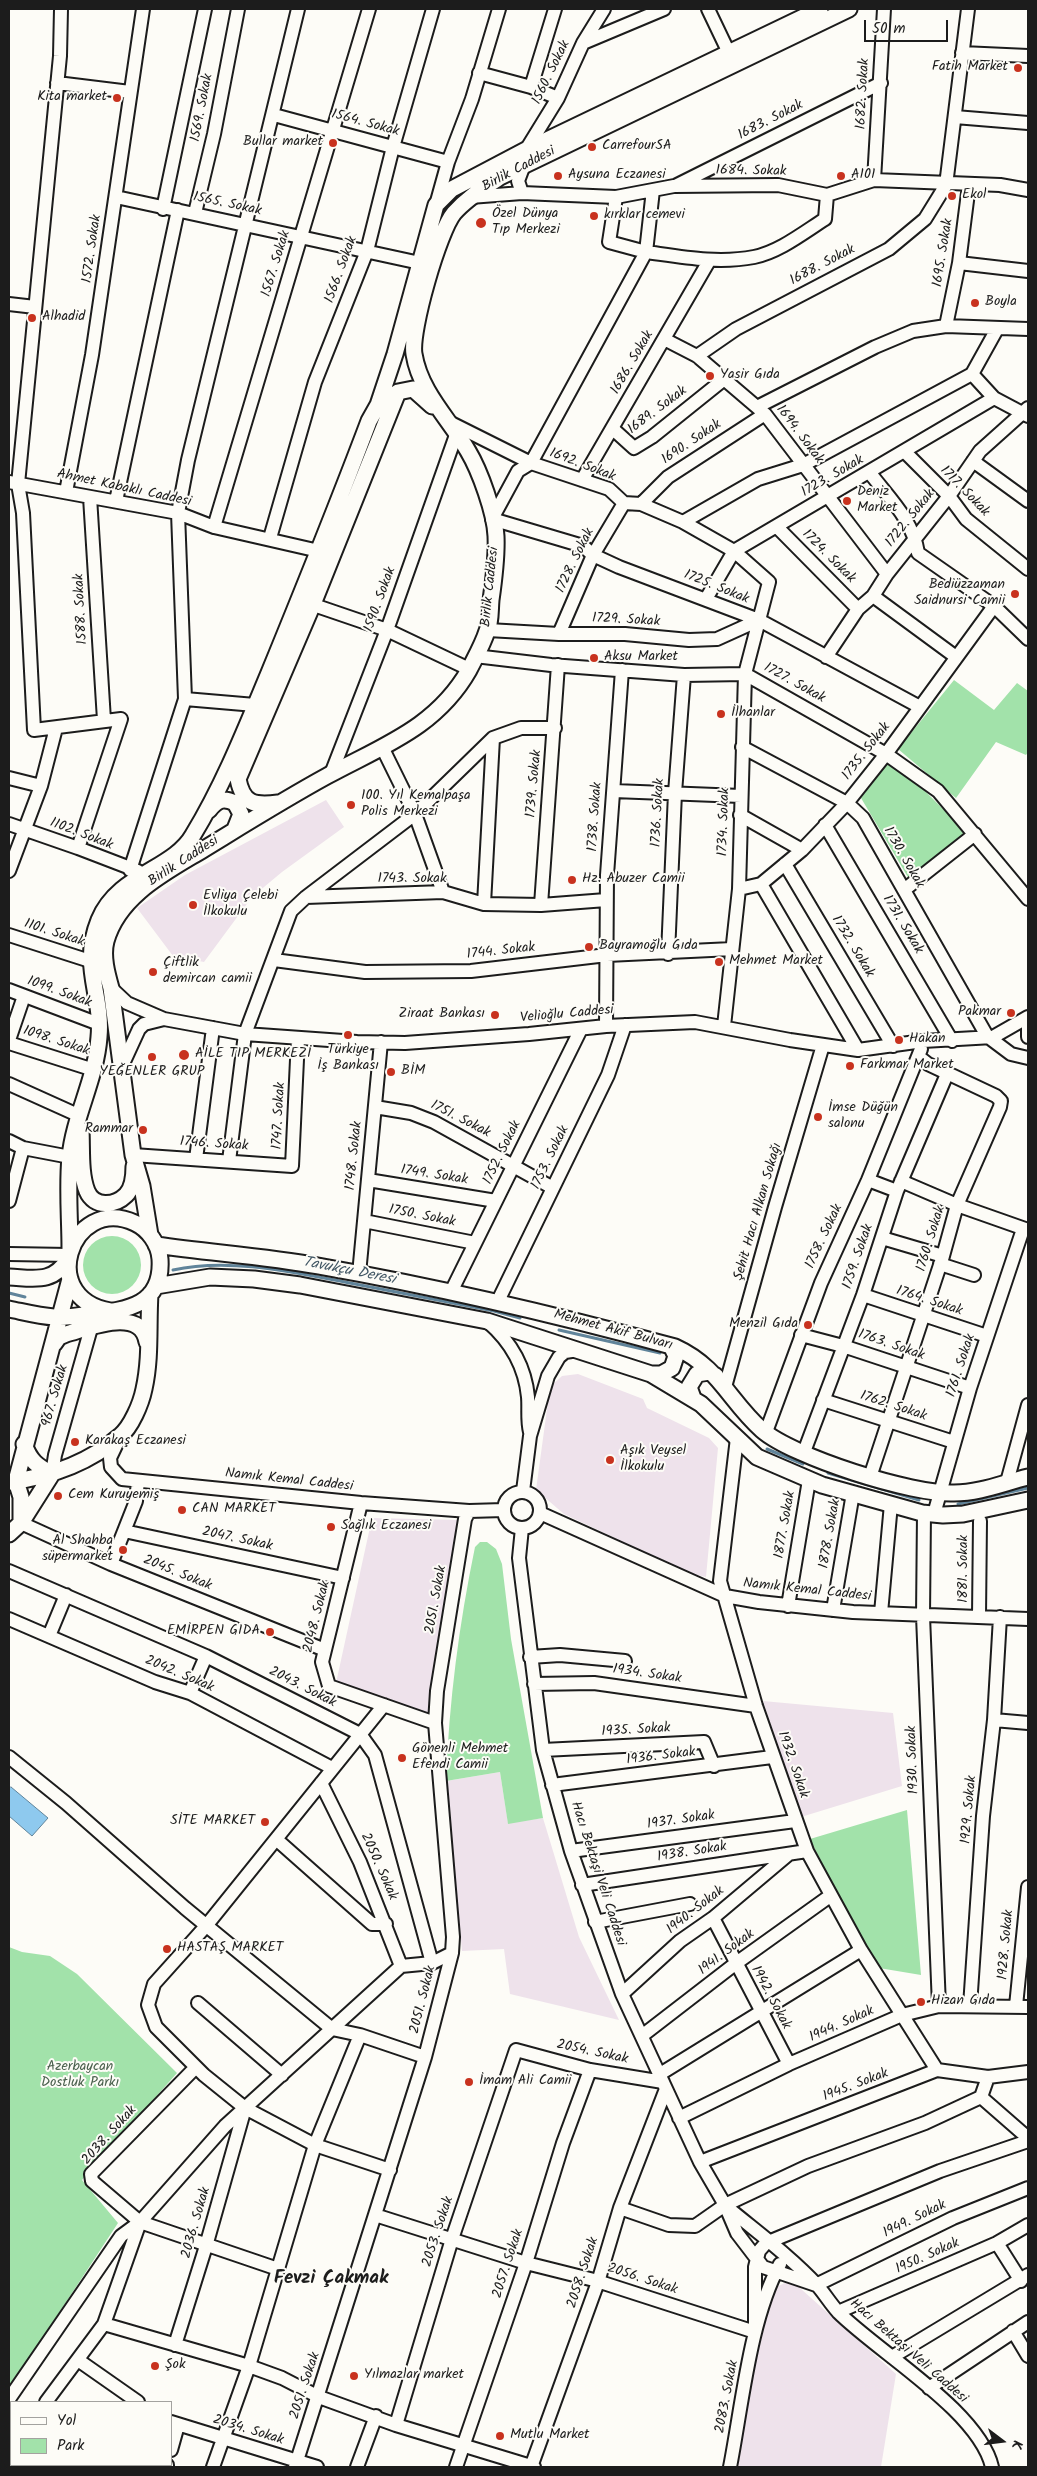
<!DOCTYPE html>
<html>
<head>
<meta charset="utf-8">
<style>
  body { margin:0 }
  #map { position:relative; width:1037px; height:2476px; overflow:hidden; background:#fdfcf7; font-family:Kalam,sans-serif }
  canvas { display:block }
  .frame { position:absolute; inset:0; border:10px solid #1c1c1c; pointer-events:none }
  .legend { position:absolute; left:10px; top:2401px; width:162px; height:65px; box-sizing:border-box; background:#fdfcf7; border:1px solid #a3a29f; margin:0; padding:6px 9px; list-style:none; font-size:15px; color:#1c1c1c }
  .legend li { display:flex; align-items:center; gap:10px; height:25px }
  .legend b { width:25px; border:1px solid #a3a29f }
  .north { position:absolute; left:977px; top:2416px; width:50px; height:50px; -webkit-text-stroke:4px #fdfcf7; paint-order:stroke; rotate:105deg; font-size:14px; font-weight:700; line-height:20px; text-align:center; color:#1c1c1c }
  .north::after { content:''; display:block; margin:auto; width:18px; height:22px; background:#1c1c1c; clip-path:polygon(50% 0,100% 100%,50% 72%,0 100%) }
  .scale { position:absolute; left:864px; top:20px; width:84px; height:22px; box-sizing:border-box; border:2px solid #1c1c1c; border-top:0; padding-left:6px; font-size:15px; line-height:18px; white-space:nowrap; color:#1c1c1c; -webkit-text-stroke:4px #fdfcf7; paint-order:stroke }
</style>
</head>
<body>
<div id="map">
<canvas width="1037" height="2476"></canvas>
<div class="frame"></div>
<ul class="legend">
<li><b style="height:6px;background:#fdfcf7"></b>Yol</li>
<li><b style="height:14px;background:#a2e2aa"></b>Park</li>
</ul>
<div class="north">K</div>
<div class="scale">50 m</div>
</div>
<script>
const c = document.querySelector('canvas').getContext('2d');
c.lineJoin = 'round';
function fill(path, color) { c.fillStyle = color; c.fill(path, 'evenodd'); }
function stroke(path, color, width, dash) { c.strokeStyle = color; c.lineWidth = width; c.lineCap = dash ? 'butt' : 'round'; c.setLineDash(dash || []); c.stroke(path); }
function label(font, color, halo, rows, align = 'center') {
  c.font = font + ' Kalam,sans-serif'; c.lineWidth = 4; c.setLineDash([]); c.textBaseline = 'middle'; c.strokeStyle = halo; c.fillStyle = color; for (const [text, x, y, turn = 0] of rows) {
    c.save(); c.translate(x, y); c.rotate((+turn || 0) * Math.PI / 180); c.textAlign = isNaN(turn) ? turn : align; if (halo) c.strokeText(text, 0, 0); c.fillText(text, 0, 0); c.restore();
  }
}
const built = new Path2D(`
  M326 800 344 827 282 872 252 897 204 962 173 956 137 908 185 875Z
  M578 1374 643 1399 647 1408 709 1438 718 1448 706 1577 689 1573 564 1514 536 1490 550 1387 562 1376Z
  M372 1518 459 1520 431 1717 336 1683Z
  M763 1701 893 1713 902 1786 801 1817Z
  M500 1772 508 1823 543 1818 579 1937 619 2020 510 1994 504 1949 462 1951 446 1781Z
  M791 2280 896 2374 881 2467H738L764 2293Z`);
const green = new Path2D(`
  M954 680 994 710 1017 683 1028 691V752L1026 755 996 742 956 798 898 749Z
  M888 763 922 788 967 833 909 879 861 798Z
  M83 1265a29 29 0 1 1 58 0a29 29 0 1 1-58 0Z
  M480 1542H487L496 1549 502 1564 511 1639 543 1818 508 1824 500 1772 446 1781C449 1702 459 1624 475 1547Z
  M907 1810 921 1975 873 1967 810 1839Z
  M9 1947 22 1952 50 1956 77 1974 177 2073 82 2180 118 2223 9 2389Z`);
const water = new Path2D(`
  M11 1787 48 1818 32 1836 9 1816V1789Z`);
const stream = new Path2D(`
  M173 1270C231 1257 296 1273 355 1284 401 1293 447 1302 494 1311L520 1318
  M9 1293 25 1297
  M559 1330 660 1353
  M767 1449 803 1464
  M828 1473 919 1500
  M958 1504 1028 1488`);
const minor = new Path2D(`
  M61 9 60 56 18 484 23 513 34 730 121 719 78 848
  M708 9 729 53
  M583 43 664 9
  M962 53 1028 56
  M479 73 531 87 558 98
  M57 83 130 92
  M531 87 555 9
  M274 115 448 162
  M955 117 1028 123
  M526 150 558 98 583 43 604 9
  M874 180 884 9
  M677 185 881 83
  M522 193 518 181 524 165
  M827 195 825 219C803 233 779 252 754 257 718 264 682 257 646 252L531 463 518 471 492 519 583 546 593 555 619 567 759 620 920 707
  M116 197 420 263
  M470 197 522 193 616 197 674 186 778 185 827 195 874 180 1000 185 1028 190
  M616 197 609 242 646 252 653 190
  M436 205 448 162 472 99 499 9
  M163 209 205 9
  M195 213 214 134 238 9
  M959 263 1028 271
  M9 304 35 307
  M946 326 959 263 969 185
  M664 339 697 356 765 414 887 574
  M697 356 736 329 889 249 925 219 946 185 968 9
  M972 374 997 329
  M757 407 875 347 913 331 946 326 1028 329
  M447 421 531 463 609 489 624 503 641 504 683 522 734 551 769 582 745 674 739 889 724 1026
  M613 429 634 448 652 437 723 380
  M904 451 949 496 966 519 1028 569
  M973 461 1028 501
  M870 473C889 498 913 520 918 553L994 606 1028 639
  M582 480 709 261
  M9 482 178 513 214 527 319 551
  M66 492 92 355 143 9
  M90 497 104 720
  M116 501 178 210
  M641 504 668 477 765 414
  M683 522 758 479 803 465 972 374 994 398 1028 416
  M214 527 369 9
  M777 527 858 609
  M270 538 315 382 367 251 393 147 433 9
  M873 596 956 657
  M706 599 734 551 994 398
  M305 602 387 630 469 669
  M488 630 559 634H625L689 640 717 639 759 620
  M559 634 593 555 624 503
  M475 656 551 665 684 675 745 674 886 754 938 791 1028 899
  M826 657 858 609 873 596 887 574 949 496 980 451 1028 408
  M185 699 255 705
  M742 747 847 803 863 818 987 1036 1011 1054 1028 1058
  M383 749 415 814 443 892
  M331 774 387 630 456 435
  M9 778 41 786
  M614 791 741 796
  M740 815 802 850
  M9 824 78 848 138 871
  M825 825 952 1041
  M785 864 893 1046
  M130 870 185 699 178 513 188 460 298 9
  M9 871 41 786 56 728
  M761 884 858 1050
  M739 889 761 884 802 850 847 803 886 754 994 606
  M904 890 975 834
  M306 897 443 892 484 904 541 905 606 900
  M484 904 493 738
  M541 905 558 665
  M9 935 90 961
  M668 954 675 793 684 675
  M274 960 365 972 471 971 607 955 732 949
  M111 988 127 1003 164 1019 245 1034 357 1042 405 1043 529 1034 606 1026 695 1022 790 1040 858 1050 923 1041 993 1037 1028 1017
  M9 990 99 1024
  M606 1026 607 875 622 670
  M1028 1028V1037
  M9 1040 24 996
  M9 1043 94 1070
  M122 1066 139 1029 144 1024 164 1019
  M9 1084 80 1116
  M375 1107 411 1113 434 1122 553 1188
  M9 1141 23 1148 70 1157
  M133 1155 292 1166 298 1038
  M196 1159 213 1028
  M229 1161 245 1034 291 911 306 897 415 814 493 738 521 728H555
  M368 1180 496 1201
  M868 1180 897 1191
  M901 1181 957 1205 1028 1230
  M9 1201 23 1148
  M364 1221 475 1243
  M882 1238 943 1256
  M9 1254 69 1255
  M940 1264 974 1275
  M359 1274 381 1042
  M451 1292 581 1029
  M863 1295 987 1336
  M498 1301 608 1075 625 1025
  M488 1322C511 1342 525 1366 528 1397 529 1409 527 1420 530 1432
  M801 1335 843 1346 970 1388
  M725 1387 775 1207 823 1045
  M823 1400 954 1442
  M766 1432 821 1283 868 1180 921 1049
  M121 1435 110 1458 111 1467 122 1479 361 1503 469 1511 504 1510
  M737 1438 720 1581 756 1706 807 1851 861 1950 937 2070
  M804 1452 863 1295 897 1191 947 1074
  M52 1474 55 1455 91 1328
  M870 1477 943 1256 957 1205 1000 1107 1001 1101 996 1096 928 1064 919 1057
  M1007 1482 1028 1405
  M523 1491 530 1436 548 1376 559 1357 565 1352 578 1350
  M504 1510a18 18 0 1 1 36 0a18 18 0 1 1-36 0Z
  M361 1503 322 1662 329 1686 435 1723
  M540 1513 725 1596 759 1602 853 1612 1028 1619
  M924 1513 923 1616 939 2006
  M934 1514 970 1388 1023 1229
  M21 1523 111 1564 325 1650
  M522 1528 519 1558 543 1750 571 1851 622 1994 700 2162 725 2205 737 2233 763 2267 816 2285
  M124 1531 343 1578
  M111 1564 136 1501 138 1481
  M9 1571 206 1656 360 1734 375 1755 432 1963
  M788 1606 809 1480
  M833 1610 853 1493
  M881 1613 891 1504
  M979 1616 980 1521
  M9 1619 155 1682 190 1693 332 1768
  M49 1636 66 1595
  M530 1657 560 1655 625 1661
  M534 1684 594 1683 756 1706
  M190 1693 206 1656
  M384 1705 206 1926 154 1984 148 2005 156 2027 204 2075 245 2108 315 2145 390 2170
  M994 1720 1028 1723
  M543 1750 704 1742 714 1766
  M9 1757 66 1803 185 1908 332 2029 360 2035 425 2057
  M321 1783 360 1862 401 1966
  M552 1785 772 1757
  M276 1839 372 1924H386
  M571 1851 795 1821
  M582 1885 807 1851
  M713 1918 789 2064
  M595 1922 690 1904
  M622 1994 680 1941 713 1918 789 1854
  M198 2003 282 2075
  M970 2006 983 1816 994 1720 1000 1617
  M1016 2006 1028 1887
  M643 2035 735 1964 830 1896
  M660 2074 861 1950
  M981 2097 1028 2138
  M679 2118 789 2064 902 2015 939 2006 1028 2007
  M700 2162 937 2070 988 2077 1028 2072
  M727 2207C757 2232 790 2256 817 2285 824 2293 830 2303 838 2312 879 2353 979 2411 992 2467
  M620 2208 669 2225 695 2226 725 2205 808 2166 925 2123 981 2097 988 2077
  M375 2215 526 2263 594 2280 755 2332
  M140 2222 92 2181 91 2174 196 2067
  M997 2243 1021 2281
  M816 2285 953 2218 1028 2188
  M838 2312 997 2243 1028 2225
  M104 2324 249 2366 282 2378 319 2397 396 2425 534 2467
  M1013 2331 1028 2356
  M755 2332V2267L759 2251 766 2243 940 2171 1028 2141
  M175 2345 206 2246 245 2108
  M892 2357 1028 2275
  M78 2360 138 2402
  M929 2388 1028 2322
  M9 2399 121 2236 140 2222 278 2269
  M46 2402 104 2324 140 2222 225 2126 401 1966 432 1963 452 1953
  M171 2422 317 2467
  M396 2425 452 2239 516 2050 590 2070 663 2082
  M9 2445 11 2444
  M171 2450 178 2425
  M9 2458 11 2459
  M30 2465 38 2467
  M115 2467 116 2465
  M167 2467V2465
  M213 2467 249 2366 315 2145 360 2035
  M295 2467 425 2057 452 1953 453 1937 435 1723 437 1691 465 1519 469 1511
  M357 2467 376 2416
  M456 2467 526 2263 563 2143 590 2070
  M531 2467 598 2282 620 2208 666 2089
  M730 2467C742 2406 750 2318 780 2264`);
const major = new Path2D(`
  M390 397 398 392 413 389 432 406
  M278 803C254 806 243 804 238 779L313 604 398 392
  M209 810C217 800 223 797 235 803L241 814 235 829
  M81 1130C82 1149 80 1174 87 1191 94 1208 115 1206 126 1195 133 1188 134 1175 134 1166
  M150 1235 142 1186 133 1155 111 988C107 974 102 956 106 941 119 895 166 872 204 849 245 824 285 799 327 776 382 746 436 728 469 670 475 658 483 644 487 631 491 622 490 610 491 600 494 579 497 557 496 536 495 513 480 471 468 451 450 420 420 392 414 354 410 331 439 231 454 213 467 198 484 188 500 177L849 9
  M156 1245C210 1253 264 1256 318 1266 438 1287 557 1315 675 1347 719 1367 729 1401 762 1430 793 1457 913 1495 954 1493 980 1493 1003 1483 1028 1477
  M70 1249C70 1219 67 1187 70 1157 74 1116 96 1079 99 1037 103 994 80 967 99 920 118 874 173 870 193 835 224 784 246 728 269 673 303 590 337 506 369 421L378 405 395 354 436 205 452 189 526 150 820 9
  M9 1277C34 1278 53 1284 68 1259
  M156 1286 210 1277 254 1279 300 1285 487 1321 651 1374 701 1404 757 1457 822 1485 922 1513 943 1515 963 1514 1028 1500
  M9 1309C24 1312 39 1316 54 1317 66 1318 79 1316 91 1314 128 1310 163 1305 160 1259 159 1244 148 1229 135 1223 70 1193 33 1304 117 1312
  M54 1344 59 1337 66 1334C89 1328 141 1306 147 1342
  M651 1374H661L672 1368 676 1356 671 1346
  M693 1398 689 1387 697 1374 709 1372 716 1376
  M9 1482C48 1477 89 1463 120 1436 131 1427 141 1404 144 1389 151 1358 148 1326 150 1294
  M21 1523V1497L16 1481 70 1279
  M9 1534 21 1523 52 1474C37 1466 30 1461 24 1444`);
const markers = [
  [1018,68,5,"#c8321e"],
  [117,98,5,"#c8321e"],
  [333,143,5,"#c8321e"],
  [592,147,5,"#c8321e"],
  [558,176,5,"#c8321e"],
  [841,176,5,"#c8321e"],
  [952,196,5,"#c8321e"],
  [594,216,5,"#c8321e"],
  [481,223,6,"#c8321e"],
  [975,303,5,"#c8321e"],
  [32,318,5,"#c8321e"],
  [710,376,5,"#c8321e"],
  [847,501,5,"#c8321e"],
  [1015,594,5,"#c8321e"],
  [594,658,5,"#c8321e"],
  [721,714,5,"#c8321e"],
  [351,805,5,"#c8321e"],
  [572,880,5,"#c8321e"],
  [193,905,5,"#c8321e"],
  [589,947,5,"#c8321e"],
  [719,962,5,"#c8321e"],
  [153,972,5,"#c8321e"],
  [1011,1013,5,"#c8321e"],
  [495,1015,5,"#c8321e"],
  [348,1035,5,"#c8321e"],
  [899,1040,5,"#c8321e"],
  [184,1055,6,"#c8321e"],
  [152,1057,5,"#c8321e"],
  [850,1066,5,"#c8321e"],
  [391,1072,5,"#c8321e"],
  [818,1117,5,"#c8321e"],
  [143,1130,5,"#c8321e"],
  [808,1325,5,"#c8321e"],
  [75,1442,5,"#c8321e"],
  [610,1460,5,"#c8321e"],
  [58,1496,5,"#c8321e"],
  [182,1510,5,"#c8321e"],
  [331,1527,5,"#c8321e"],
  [123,1550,5,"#c8321e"],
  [270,1632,5,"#c8321e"],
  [402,1758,5,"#c8321e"],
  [265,1822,5,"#c8321e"],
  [167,1949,5,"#c8321e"],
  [921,2002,5,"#c8321e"],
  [469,2082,5,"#c8321e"],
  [155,2366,5,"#c8321e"],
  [354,2376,5,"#c8321e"],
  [500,2436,5,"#c8321e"]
];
const poiNames = [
  ["Fatih Market",1008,68,"right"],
  ["Kita market",107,98,"right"],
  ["Bullar market",323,143,"right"],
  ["CarrefourSA",602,147],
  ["Aysuna Eczanesi",568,176],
  ["A101",851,176],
  ["Ekol",962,196],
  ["Özel Dünya",492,215],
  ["Tıp Merkezi",492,231],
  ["kırklar cemevi",604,216],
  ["Boyla",985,303],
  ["Alhadid",42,318],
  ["Yasir Gıda",720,376],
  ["Deniz",857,493],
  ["Market",857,509],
  ["Bediüzzaman",1005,586,"right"],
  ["Saidnursi Camii",1005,602,"right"],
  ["Aksu Market",604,658],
  ["İlhanlar",731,714],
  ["100. Yıl Kemalpaşa",361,797],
  ["Polis Merkezi",361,813],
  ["Hz. Abuzer Camii",582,880],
  ["Evliya Çelebi",203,897],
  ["İlkokulu",203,913],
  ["Bayramoğlu Gıda",599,947],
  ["Mehmet Market",729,962],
  ["Çiftlik",163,964],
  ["demircan camii",163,980],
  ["Pakmar",1001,1013,"right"],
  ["Ziraat Bankası",485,1015,"right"],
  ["Hakan",909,1040],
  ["Türkiye",348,1051,"center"],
  ["İş Bankası",348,1067,"center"],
  ["AİLE TIP MERKEZİ",195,1055],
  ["Farkmar Market",860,1066],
  ["BİM",401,1072],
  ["YEĞENLER GRUP",152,1073,"center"],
  ["İmse Düğün",828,1109],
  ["salonu",828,1125],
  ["Rammar",133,1130,"right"],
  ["Menzil Gıda",798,1325,"right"],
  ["Karakaş Eczanesi",85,1442],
  ["Aşık Veysel",620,1452],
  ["İlkokulu",620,1468],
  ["Cem Kuruyemiş",68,1496],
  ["CAN MARKET",192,1510],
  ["Sağlık Eczanesi",341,1527],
  ["Al Shahba",113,1542,"right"],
  ["süpermarket",113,1558,"right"],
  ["EMİRPEN GIDA",260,1632,"right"],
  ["Gönenli Mehmet",412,1750],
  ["Efendi Camii",412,1766],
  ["SİTE MARKET",255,1822,"right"],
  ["HASTAŞ MARKET",177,1949],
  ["Hizan Gıda",931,2002],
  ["İmam Ali Camii",479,2082],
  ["Şok",165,2366],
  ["Yılmazlar market",364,2376],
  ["Mutlu Market",510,2436]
];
const streetNames = [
  ["1560. Sokak",552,73,-64],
  ["1682. Sokak",864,94,-87],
  ["1569. Sokak",203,108,-79],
  ["1683. Sokak",771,121,-27],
  ["1564. Sokak",365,124,15],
  ["Birlik Caddesi",519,170,-28],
  ["1684. Sokak",751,172,1],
  ["1565. Sokak",227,205,12],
  ["1572. Sokak",93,249,-82],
  ["1695. Sokak",944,253,-81],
  ["1567. Sokak",277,264,-73],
  ["1688. Sokak",823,266,-28],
  ["1566. Sokak",342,270,-70],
  ["1686. Sokak",633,363,-60],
  ["1689. Sokak",658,411,-37],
  ["1694. Sokak",799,435,53],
  ["1690. Sokak",692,443,-34],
  ["1692. Sokak",582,466,21],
  ["1723. Sokak",833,477,-30],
  ["Ahmet Kabaklı Caddesi",124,489,12],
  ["1717. Sokak",964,492,46],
  ["1722. Sokak",911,519,-51],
  ["1724. Sokak",828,557,45],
  ["1728. Sokak",576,561,-64],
  ["Birlik Caddesi",491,587,-84],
  ["1725. Sokak",716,588,22],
  ["1590. Sokak",381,600,-70],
  ["1588. Sokak",82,609,-93],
  ["1729. Sokak",626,621,3],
  ["1727. Sokak",794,684,29],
  ["1735. Sokak",867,752,-52],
  ["1739. Sokak",535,784,-85],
  ["1736. Sokak",659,813,-87],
  ["1738. Sokak",596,817,-86],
  ["1734. Sokak",725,822,-88],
  ["1102. Sokak",81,835,21],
  ["1730. Sokak",903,858,60],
  ["Birlik Caddesi",184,862,-33],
  ["1743. Sokak",412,880],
  ["1731. Sokak",902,925,59],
  ["1101. Sokak",54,934,18],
  ["1732. Sokak",852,947,59],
  ["1744. Sokak",501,952,-6],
  ["1099. Sokak",59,993,20],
  ["Velioğlu Caddesi",567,1015,-5],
  ["1098. Sokak",56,1042,18],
  ["1747. Sokak",280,1116,-87],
  ["1751. Sokak",460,1120,27],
  ["1746. Sokak",214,1145,4],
  ["1752. Sokak",503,1153,-64],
  ["1748. Sokak",355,1156,-84],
  ["1753. Sokak",551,1158,-64],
  ["1749. Sokak",434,1176,9],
  ["Şehit Hacı Alkan Sokağı",759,1212,-74],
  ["1750. Sokak",422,1217,11],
  ["1758. Sokak",825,1237,-65],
  ["1760. Sokak",932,1239,-73],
  ["1759. Sokak",859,1257,-71],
  ["1764. Sokak",929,1302,18],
  ["Mehmet Akif Bulvarı",613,1331,15],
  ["1763. Sokak",891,1346,19],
  ["1761. Sokak",962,1366,-72],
  ["967. Sokak",56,1396,-74],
  ["1762. Sokak",893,1407,18],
  ["Namık Kemal Caddesi",289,1481,6],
  ["1877. Sokak",786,1525,-80],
  ["1878. Sokak",831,1534,-80],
  ["2047. Sokak",237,1540,12],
  ["1881. Sokak",965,1569,-90],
  ["2045. Sokak",177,1574,22],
  ["Namık Kemal Caddesi",807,1591,6],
  ["2051. Sokak",437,1600,-80],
  ["2048. Sokak",318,1617,-76],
  ["2042. Sokak",179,1675,23],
  ["1934. Sokak",647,1675,8],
  ["2043. Sokak",302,1688,27],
  ["1935. Sokak",636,1731,-3],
  ["1936. Sokak",661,1757,-7],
  ["1930. Sokak",914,1760,-92],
  ["1932. Sokak",792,1765,71],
  ["1929. Sokak",970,1810,-85],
  ["1937. Sokak",681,1821,-8],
  ["1938. Sokak",692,1853,-9],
  ["2050. Sokak",378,1867,66],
  ["Hacı Bektaşi Veli Caddesi",597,1874,72],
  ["1940. Sokak",696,1911,-38],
  ["1928. Sokak",1007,1945,-85],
  ["1941. Sokak",727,1953,-37],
  ["1942. Sokak",770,1998,62],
  ["2051. Sokak",424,2000,-76],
  ["1944. Sokak",842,2025,-24],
  ["2054. Sokak",592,2053,12],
  ["1945. Sokak",856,2086,-21],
  ["2038. Sokak",110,2136,-48],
  ["1949. Sokak",915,2220,-26],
  ["2036. Sokak",197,2223,-74],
  ["2053. Sokak",439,2232,-72],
  ["1950. Sokak",928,2257,-24],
  ["2057. Sokak",509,2264,-72],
  ["2058. Sokak",584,2273,-72],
  ["2056. Sokak",642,2280,18],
  ["Hacı Bektaşi Veli Caddesi",908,2352,41],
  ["2051. Sokak",306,2386,-72],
  ["2083. Sokak",728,2397,-79],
  ["2034. Sokak",248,2431,17]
];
const parkNames = [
  ["Azerbaycan",80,2068],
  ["Dostluk Parkı",80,2084]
];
const waterNames = [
  ["Tavukçu Deresi",349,1272,11]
];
const districtNames = [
  ["Fevzi Çakmak",331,2280]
];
fill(built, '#eee2eb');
fill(green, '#a2e2aa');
fill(water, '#8ec9ee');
stroke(water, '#60849a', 1);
stroke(stream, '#60849a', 3);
stroke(minor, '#1c1c1c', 16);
stroke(major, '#1c1c1c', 19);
stroke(minor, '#fdfcf7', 12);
stroke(major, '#fdfcf7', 15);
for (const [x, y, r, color] of markers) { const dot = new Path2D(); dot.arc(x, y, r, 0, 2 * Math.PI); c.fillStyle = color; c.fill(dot); stroke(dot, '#fdfcf7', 2); }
label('14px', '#1c1c1c', '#fdfcf7', poiNames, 'left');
label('14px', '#1c1c1c', '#fdfcf7', streetNames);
label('14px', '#4b614e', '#fdfcf7', parkNames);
label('italic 15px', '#445966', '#fdfcf7', waterNames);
label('bold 19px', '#1c1c1c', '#fdfcf7', districtNames);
</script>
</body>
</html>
